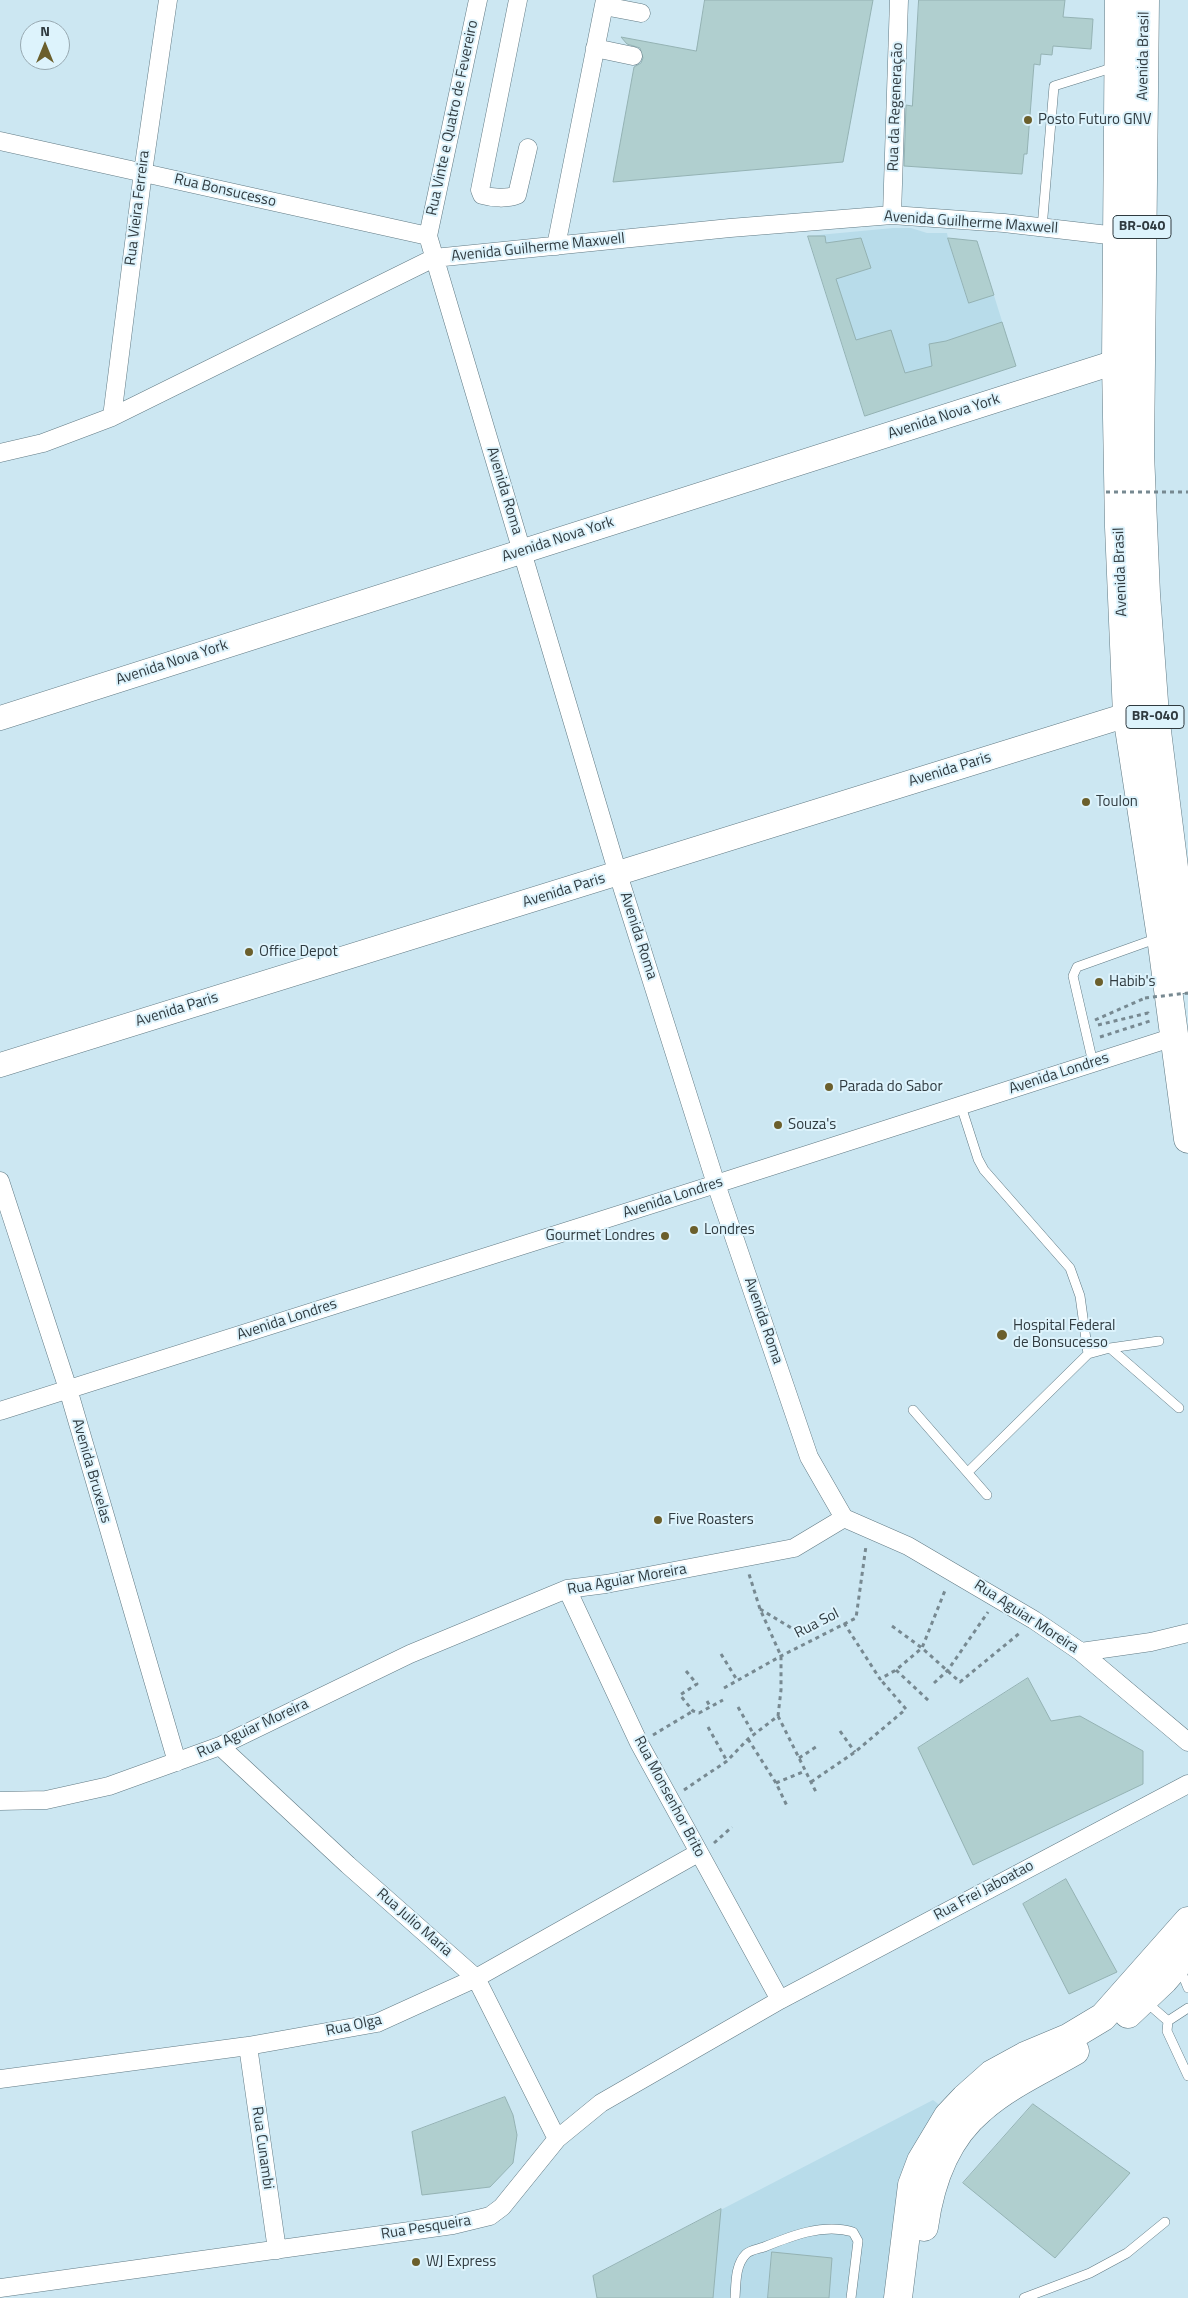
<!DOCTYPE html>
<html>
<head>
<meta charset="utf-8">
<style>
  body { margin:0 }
  #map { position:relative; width:1188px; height:2298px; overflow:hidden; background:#cce7f2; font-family:"Titillium Web",sans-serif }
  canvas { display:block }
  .north { position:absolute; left:20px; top:20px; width:50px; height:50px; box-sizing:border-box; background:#ddf3fc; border:1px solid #98a9b1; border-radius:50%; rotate:0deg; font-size:14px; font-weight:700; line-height:20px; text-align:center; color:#303b40 }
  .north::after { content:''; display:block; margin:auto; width:18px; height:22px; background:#6b5f2c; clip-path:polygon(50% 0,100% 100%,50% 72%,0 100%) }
</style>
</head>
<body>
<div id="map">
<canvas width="1188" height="2298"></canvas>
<div class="north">N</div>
</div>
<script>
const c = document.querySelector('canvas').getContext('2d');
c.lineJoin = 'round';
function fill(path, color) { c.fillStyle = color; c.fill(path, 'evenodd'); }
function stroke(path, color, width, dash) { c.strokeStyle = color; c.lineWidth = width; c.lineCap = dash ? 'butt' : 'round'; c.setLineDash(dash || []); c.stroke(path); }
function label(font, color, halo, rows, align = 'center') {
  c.font = font + ' "Titillium Web",sans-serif'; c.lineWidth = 4; c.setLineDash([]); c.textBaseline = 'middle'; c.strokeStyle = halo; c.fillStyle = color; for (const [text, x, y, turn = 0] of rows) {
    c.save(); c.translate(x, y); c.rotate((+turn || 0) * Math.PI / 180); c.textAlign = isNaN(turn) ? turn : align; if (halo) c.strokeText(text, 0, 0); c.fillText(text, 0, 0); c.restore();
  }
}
const built = new Path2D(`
  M893 228H911L927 233H947L948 238 977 241 1016 366 865 416 808 236Z
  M933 2100 942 2107 888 2298H597L593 2276Z`);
const building = new Path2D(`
  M705 0H873L843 162 613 182 634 67 641 63 643 58 640 48 627 44 621 37 696 51Z
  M919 0H1065L1063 17 1093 19 1091 49 1053 46 1052 55 1041 54 1040 65 1034 64 1027 154H1024L1022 174 904 166 906 105 912 106Z
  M808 236H825L826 243 861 238 871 268 836 279 856 340 891 330 905 373 932 366 929 344 946 341 1002 322 1016 366 865 416Z
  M948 238 977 241 994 295 969 303Z
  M1028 1678 1051 1721 1080 1716 1143 1751V1784L973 1865 918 1748Z
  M1066 1879 1117 1972 1069 1994 1023 1904Z
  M505 2097 513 2115 517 2135 513 2163 490 2187 422 2195 412 2132Z
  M1033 2104 1130 2173 1055 2258 963 2183Z
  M721 2209 713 2298H597L593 2276Z
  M772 2252 832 2258 829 2298H768Z`);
const path = new Path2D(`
  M1095 1020 1145 998
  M1098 1025 1148 1013 1149 1015
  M1100 1037 1150 1021
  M760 1609 798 1632
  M844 1623 880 1679 896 1670 922 1648 946 1588
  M892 1626 922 1648 960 1682 1021 1632
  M721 1654 737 1680
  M896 1670 930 1702
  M686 1671 697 1684 680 1695 693 1711 699 1713 723 1700
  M934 1683 948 1670 988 1612
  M724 1688 781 1656 856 1618 866 1546
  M707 1701 711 1708
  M738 1707 754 1735
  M778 1716 817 1794
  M708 1727 727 1761
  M840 1731 855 1752
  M653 1735 693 1711
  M748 1739 776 1783 788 1808
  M799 1758 819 1745
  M811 1782 855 1752 906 1709 880 1679
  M776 1783 805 1771
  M684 1790 727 1761 748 1739 778 1716 781 1690V1656L760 1609 749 1574
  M714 1843 732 1827`);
const lane = new Path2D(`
  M1042 228 1054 86 1115 67
  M1093 1063 1073 976 1077 967 1158 938
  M961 1106 978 1159 984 1170 1070 1268 1080 1296 1088 1354
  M1110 1348 1179 1408
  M913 1410 987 1495
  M968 1472 1088 1354 1110 1348 1159 1341
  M1180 1968 1188 1988
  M1145 2001 1168 2021
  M1188 2008 1168 2021 1167 2031 1188 2076
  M735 2298C736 2284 735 2265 746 2254 750 2250 758 2249 764 2247 791 2236 823 2223 853 2232L858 2241 851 2298
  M1024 2298 1090 2273 1127 2253 1165 2222`);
const street = new Path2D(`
  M478 0 428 236 618 874 716 1184 809 1457 844 1518
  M518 0 480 190 482 195C492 198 507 199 517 195L528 148
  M604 6 641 13
  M595 48 633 56
  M0 141 428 236
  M892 215 899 0
  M556 246 605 0
  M112 417 143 172 168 0
  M0 453 43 443 112 417 434 258 730 228 892 215 1004 223 1117 236
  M0 1181 68 1389 177 1762
  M0 1411 716 1184 1174 1037
  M844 1518 908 1546 1034 1620 1081 1652 1188 1742
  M567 1589 639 1743 780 2000
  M1081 1652 1151 1642 1188 1633
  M220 1746 348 1865 476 1978 557 2139
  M0 1801 46 1800 109 1786 220 1746 410 1654 567 1589 606 1584 794 1548 844 1518
  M248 2046 277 2250
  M0 2079 248 2046 377 2023 476 1978 698 1853
  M0 2288 453 2225 490 2216 502 2207 557 2139 601 2103 780 2000 1188 1784`);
const secondary = new Path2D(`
  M0 718 1116 362
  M0 1065 1127 715`);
const highway = new Path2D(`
  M1119 0 1116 362 1119 527 1127 715 1161 937 1188 1139
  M1145 0 1140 453 1146 594 1155 715 1188 980
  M1128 2014 1164 1980 1188 1952
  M924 2227C930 2184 946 2138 981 2109 1008 2085 1044 2069 1075 2051
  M898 2298 912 2185 921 2161 948 2116 965 2098 992 2074 1025 2056 1068 2038 1103 2017 1188 1921`);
const pathBridge = new Path2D(`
  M1106 492H1188
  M1145 998 1188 993`);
const markers = [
  [1028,120,5,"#6b5f2c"],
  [1086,802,5,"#6b5f2c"],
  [249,952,5,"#6b5f2c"],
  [1099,982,5,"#6b5f2c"],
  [829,1087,5,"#6b5f2c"],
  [778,1125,5,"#6b5f2c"],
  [694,1230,5,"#6b5f2c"],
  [665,1236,5,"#6b5f2c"],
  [1002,1335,6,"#6b5f2c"],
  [658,1520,5,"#6b5f2c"],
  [416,2262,5,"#6b5f2c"]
];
const shields = [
  [1142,227,58],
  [1155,717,58]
];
const shieldNames = [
  ["BR-040",1142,227],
  ["BR-040",1155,717]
];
const streetNames = [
  ["Avenida Brasil",1144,56,-89],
  ["Rua da Regeneração",896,107,-88],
  ["Rua Vinte e Quatro de Fevereiro",453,118,-78],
  ["Rua Bonsucesso",225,191,13],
  ["Rua Vieira Ferreira",138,208,-83],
  ["Avenida Guilherme Maxwell",971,223,4],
  ["Avenida Guilherme Maxwell",538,248,-6],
  ["Avenida Nova York",944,417,-18],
  ["Avenida Roma",504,491,73],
  ["Avenida Nova York",558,540,-18],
  ["Avenida Brasil",1121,572,-92],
  ["Avenida Nova York",172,663,-18],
  ["Avenida Paris",950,770,-17],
  ["Avenida Paris",564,891,-17],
  ["Avenida Roma",638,936,72],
  ["Avenida Paris",177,1010,-17],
  ["Avenida Londres",1059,1074,-18],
  ["Avenida Londres",673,1198,-18],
  ["Avenida Londres",287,1320,-18],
  ["Avenida Roma",763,1321,71],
  ["Avenida Bruxelas",91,1471,74],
  ["Rua Aguiar Moreira",627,1580,-10],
  ["Rua Aguiar Moreira",1026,1617,33],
  ["Rua Sol",817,1624,-27],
  ["Rua Aguiar Moreira",253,1729,-25],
  ["Rua Monsenhor Brito",669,1797,62],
  ["Rua Frei Jaboatao",984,1891,-28],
  ["Rua Julio Maria",414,1923,41],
  ["Rua Olga",354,2026,-12],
  ["Rua Cunambi",262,2148,82],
  ["Rua Pesqueira",426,2228,-9]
];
const poiNames = [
  ["Posto Futuro GNV",1038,120],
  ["Toulon",1096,802],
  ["Office Depot",259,952],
  ["Habib's",1109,982],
  ["Parada do Sabor",839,1087],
  ["Souza's",788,1125],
  ["Londres",704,1230],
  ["Gourmet Londres",655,1236,"right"],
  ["Hospital Federal",1013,1326],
  ["de Bonsucesso",1013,1343],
  ["Five Roasters",668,1520],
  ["WJ Express",426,2262]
];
fill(built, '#b8dcea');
fill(building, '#b0cfcf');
stroke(building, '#94b2b3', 1);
stroke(lane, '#617a84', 10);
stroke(street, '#617a84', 19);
stroke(secondary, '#617a84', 25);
stroke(highway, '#617a84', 29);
stroke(path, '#778991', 3, [4, 4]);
stroke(lane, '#fff', 9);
stroke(street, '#fff', 18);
stroke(secondary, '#fff', 24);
stroke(highway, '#fff', 28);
stroke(pathBridge, '#778991', 3, [4, 4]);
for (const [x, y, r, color] of markers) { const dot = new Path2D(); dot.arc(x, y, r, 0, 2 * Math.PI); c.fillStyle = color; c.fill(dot); stroke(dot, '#ddf3fc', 2); }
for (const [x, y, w] of shields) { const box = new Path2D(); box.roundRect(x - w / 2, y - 11.5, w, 23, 4); c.fillStyle = '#ddf3fc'; c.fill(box); stroke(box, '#303b40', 1); }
label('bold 14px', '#303b40', null, shieldNames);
label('15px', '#303b40', '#ddf3fc', streetNames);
label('15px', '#303b40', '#ddf3fc', poiNames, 'left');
</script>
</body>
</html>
